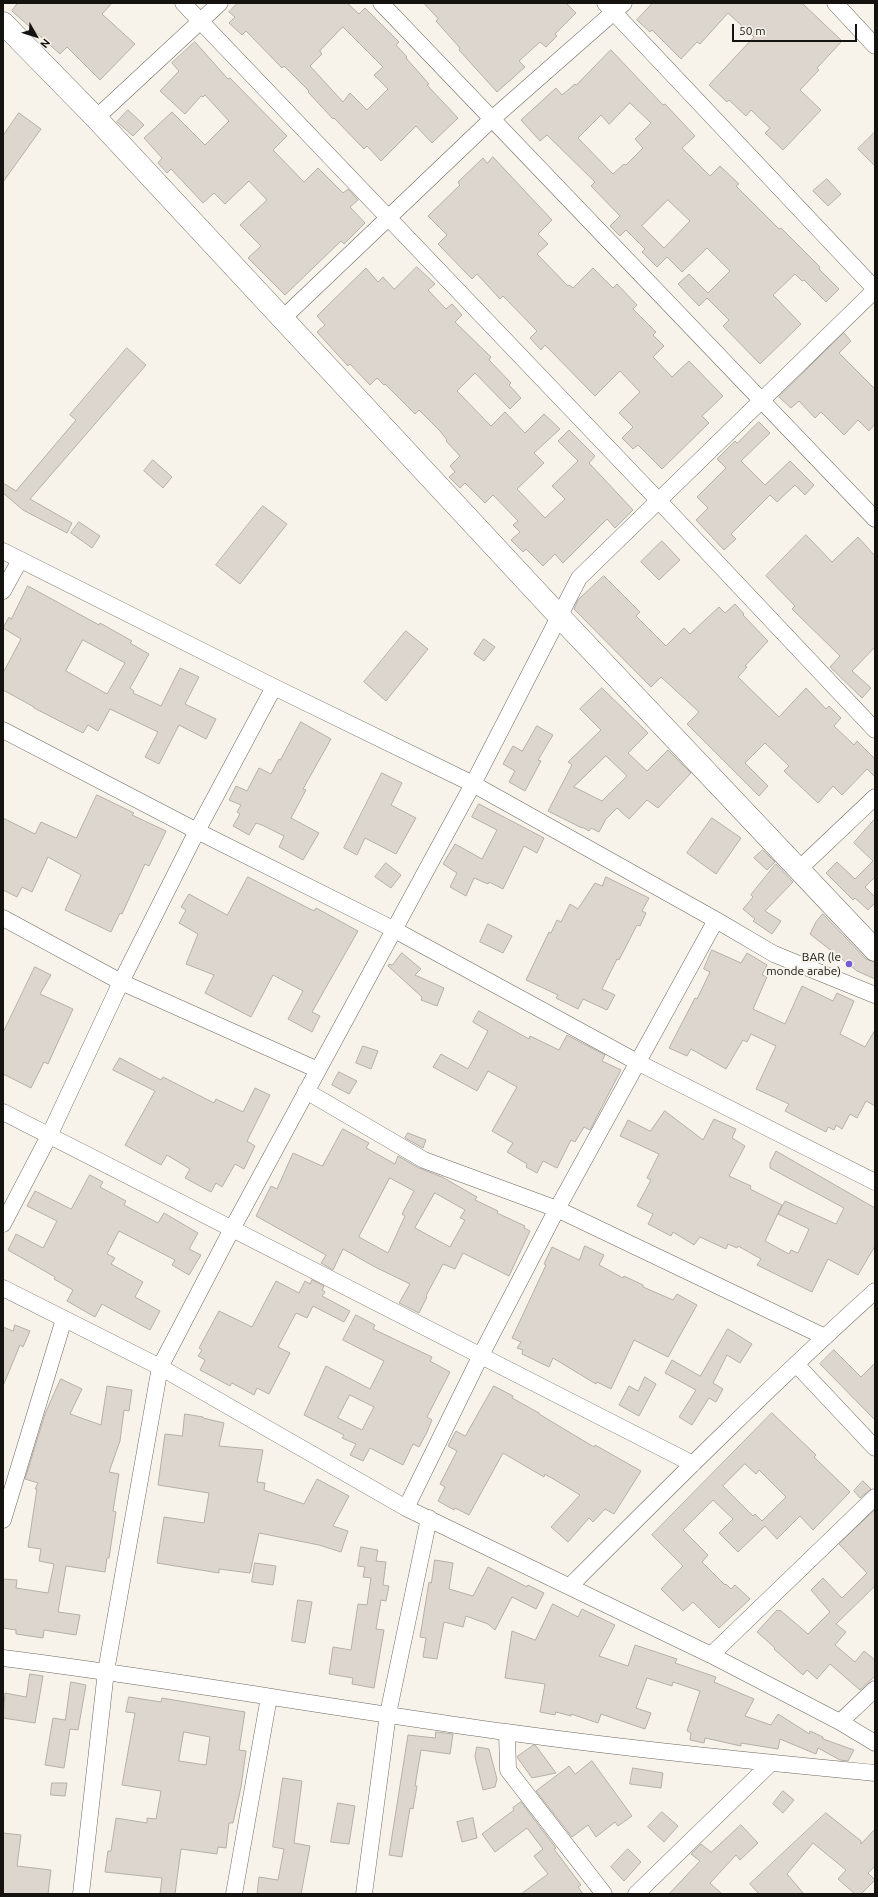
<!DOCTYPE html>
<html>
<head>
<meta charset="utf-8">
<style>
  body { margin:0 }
  #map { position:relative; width:878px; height:1897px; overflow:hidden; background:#f8f3ea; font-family:Ubuntu,sans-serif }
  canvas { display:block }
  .frame { position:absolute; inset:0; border:4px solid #141310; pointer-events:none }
  .north { position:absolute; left:16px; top:16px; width:40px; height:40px; -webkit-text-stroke:3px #f8f3ea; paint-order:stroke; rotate:129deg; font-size:11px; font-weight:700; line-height:16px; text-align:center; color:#141310 }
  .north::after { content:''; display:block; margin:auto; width:14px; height:18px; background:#141310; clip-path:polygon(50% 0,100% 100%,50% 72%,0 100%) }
  .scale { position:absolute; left:732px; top:24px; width:125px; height:18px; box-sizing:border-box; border:2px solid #141310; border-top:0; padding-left:5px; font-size:12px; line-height:14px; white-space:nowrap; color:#141310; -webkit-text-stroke:3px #f8f3ea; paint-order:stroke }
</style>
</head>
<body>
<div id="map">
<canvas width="878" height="1897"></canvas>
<div class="frame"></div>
<div class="north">N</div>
<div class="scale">50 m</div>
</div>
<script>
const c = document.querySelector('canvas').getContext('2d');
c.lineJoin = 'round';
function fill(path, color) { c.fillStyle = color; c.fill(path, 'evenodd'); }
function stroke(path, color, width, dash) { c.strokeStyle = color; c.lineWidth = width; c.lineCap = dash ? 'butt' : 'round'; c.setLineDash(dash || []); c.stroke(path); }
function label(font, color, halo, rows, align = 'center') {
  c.font = font + ' Ubuntu,sans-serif'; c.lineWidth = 4; c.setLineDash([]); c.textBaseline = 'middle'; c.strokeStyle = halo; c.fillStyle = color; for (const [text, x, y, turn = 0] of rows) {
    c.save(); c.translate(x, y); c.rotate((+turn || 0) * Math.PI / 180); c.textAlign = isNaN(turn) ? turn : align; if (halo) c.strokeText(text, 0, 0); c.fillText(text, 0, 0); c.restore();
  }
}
const building = new Path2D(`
  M18 3H112L102 14 135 44 100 80 67 47 60 54 12 11Z
  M238 3H347L359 14 365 8 399 42 396 45 407 57 406 58 429 84 427 85 458 118 432 143 416 126 381 161 367 146 364 149 334 118 333 119 308 92 309 91 284 66 282 68 246 31 242 35 229 23 235 17 229 12ZM343 27 383 67 374 75 388 89 367 110 350 93 343 102 310 66 322 54 320 51Z
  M424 3H566L576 13 555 34 557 36 546 47 540 42 519 61 525 67 497 92 459 50 460 48 436 21 438 19Z
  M653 3H802L842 41 817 68 819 70 800 90 821 110 783 150 765 133 770 128 751 110 746 116 729 100 727 102 709 85 754 37 728 13 700 44 697 42 681 59 652 30 650 32 637 20Z
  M195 42 228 79 230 78 287 136 273 150 304 182 318 168 343 193 348 189 358 200 350 207 365 223 344 244 341 241 285 295 248 258 261 246 240 225 267 200 249 181 225 204 214 193 203 203 171 169 167 173 158 163 162 158 144 138 172 112 205 145 229 121 205 95 203 97 201 96 185 114 160 91 179 71 172 63Z
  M611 50 663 105 665 104 695 136 682 148 710 176 720 166 739 184 736 186 779 229 781 228 820 267 819 269 839 289 826 302 804 280 802 281 795 274 773 295 801 324 760 364 723 326 729 320 707 298 699 306 678 284 689 274 708 293 730 271 707 248 682 272 667 257 657 267 642 252 645 249 626 230 620 236 610 226 620 216 591 186 595 182 547 135 540 141 521 120 556 88 562 95 575 84 576 85ZM630 103 651 123 635 139 643 148 626 165 624 164 613 174 578 138 601 115 609 124ZM668 200 690 221 664 248 642 226Z
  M128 110 144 125 133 136 117 122Z
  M19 113 41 129 3 182V136Z
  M875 132V166L858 149Z
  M493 157 552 220 538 234 548 244 537 254 568 286 569 285 573 288 593 268 613 288 617 284 637 305 633 309 656 332 653 335 664 346 653 357 672 377 689 361 723 396 702 416 709 423 662 469 638 445 633 449 622 438 633 427 619 413 640 392 620 371 595 396 545 345 541 350 530 338 537 331 503 296 500 299 477 274 472 279 438 244 447 235 428 216 460 185 458 182 483 158 487 163Z
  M827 179 841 194 828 206 813 191Z
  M417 267 435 284 428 290 446 309 452 304 462 315 455 322 491 357 489 360 511 383 509 385 521 398 510 409 475 373 457 391 491 426 505 412 525 433 544 414 560 429 534 453 544 463 517 489 545 518 565 499 552 486 578 461 558 441 569 430 595 456 589 463 633 510 615 528 607 519 563 563 555 554 543 566 526 549 523 552 511 540 520 532 513 525 518 521 493 495 485 503 465 483 460 488 449 477 455 472 450 466 460 456 446 441 447 440 440 431 419 410 415 414 385 384 384 385 377 378 370 385 350 364 348 366 317 332 325 325 317 316 366 268 378 282 383 277 394 289Z
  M844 333 851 341 839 353 875 389V424L869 431 858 420 844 435 821 412 815 418 799 401 791 408 779 397Z
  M127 348 146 365 30 499 72 523 67 533 23 510 3 493V483L16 491 76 420 70 415Z
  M759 422 770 433 741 461 765 485 790 461 814 485 805 495 795 485 777 502 770 495 731 534 736 539 724 550 696 520 708 508 697 497 726 468 717 459 735 441 737 443Z
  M153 460 172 477 163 488 144 471Z
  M263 506 287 524 240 584 216 565Z
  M79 522 100 536 92 548 71 533Z
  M806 535 832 562 858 537 875 556V647L852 671 871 688 862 698 830 667 840 656 792 609 795 606 766 576Z
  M662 541 680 560 659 580 641 562Z
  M604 576 640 612 636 616 666 646 684 628 690 634 719 607 725 613 735 604 744 614 743 615 768 641 745 666 747 667 738 677 779 717 806 688 826 709 829 706 841 718 834 726 854 745 857 741 875 759V777L867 769 842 795 833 786 818 803 784 771 789 766 765 743 745 763 768 786 759 796 687 724 699 712 661 677 651 687 574 609 578 600Z
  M28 586 99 625 100 623 132 641 130 643 149 654 130 688 134 691 133 693 161 706 180 668 199 677 185 704 216 719 206 739 179 725 159 764 145 757 158 732 110 709 98 731 88 725 83 733 34 708V707L3 690V673L21 639 3 628 9 617 11 619ZM83 640 125 663 107 694 66 671Z
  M406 631 428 649 386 701 364 682Z
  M484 639 495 647 484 661 474 654Z
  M602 688 648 733 628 753 647 771 668 750 691 773 658 808 647 800 629 819 617 808 606 819 599 832 591 828 589 831 582 827V828L548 811 572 765 568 762 601 730 580 709ZM606 756 627 776 602 801 574 787Z
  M301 722 331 739 303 789 306 790 291 818 319 833 303 860 279 847 284 836 262 825 256 823 249 835 233 826 240 814 237 812 241 805 229 800 236 786 247 791 259 768 271 774 279 759 280 760Z
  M537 726 553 735 538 760 541 761 525 791 509 782 515 771 503 764 513 746 522 751Z
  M382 773 402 783 391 805 416 818 396 854 365 838 357 855 344 848Z
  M97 795 134 813 132 815 166 831 149 866 145 864 122 914 120 913 111 932 65 910 81 875 48 857 32 892 22 887 17 897 3 890V818L35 834 41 822 76 838Z
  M479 804 544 838 537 853 524 846 503 889 489 882 488 884 474 878 466 896 450 887 457 873 443 864 455 844 482 859 497 830 472 817Z
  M712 818 741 838 716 874 687 853Z
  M875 819V877L865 887 875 897V903L868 910 855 898 853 900 826 873 837 862 855 879 873 861 854 843Z
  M763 850 775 862 767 870 754 858Z
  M386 863 401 875 391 888 375 877Z
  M776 864 793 882 765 911 781 921 772 934 753 921 755 919 743 909 753 897 751 895Z
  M248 877 314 911 316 908 358 931 312 1012 320 1016 312 1032 288 1019 303 991 273 975 251 1017 205 993 214 975 186 964 198 934 179 923 186 910 181 907 189 894 227 915Z
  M606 877 649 898 642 911 646 913 640 926 637 925 619 960 617 959 602 989 615 995 607 1010 583 999 578 1009 556 998 558 995 526 980 549 932 551 933 557 920 561 922 570 904 578 909 595 883 602 886Z
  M823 914 866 959 875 962V979L857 971 810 934 816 922Z
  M488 924 512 936 503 953 480 942Z
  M712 950 741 963 747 953 767 965 762 975 767 977 753 1009 785 1024 802 986 833 1001 837 993 854 1001 840 1034 865 1047 875 1030V1106L866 1101 857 1118 850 1114 842 1129 836 1125 834 1130 828 1127 826 1132 785 1111 789 1104 756 1089 776 1046 751 1034 747 1042 743 1040 726 1069 691 1049 687 1056 669 1048 695 998 697 999 710 972 704 969Z
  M402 953 421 969 415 975 444 988 437 1006 421 1000 422 997 388 966 389 964 392 965Z
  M35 967 51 975 40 994 73 1009 48 1064 44 1062 31 1088 3 1074V1033Z
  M479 1011 529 1039 530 1036 559 1050 567 1035 605 1055 602 1061 621 1070 590 1130 584 1127 575 1142 571 1140 557 1168 543 1161 537 1173 526 1167 527 1164 507 1152 513 1143 492 1131 517 1087 488 1071 477 1091 433 1067 441 1054 468 1069 488 1031 473 1022Z
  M363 1046 378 1051 371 1069 356 1063Z
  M120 1058 161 1080 163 1077 214 1103 216 1099 243 1112 255 1088 270 1095 247 1141 255 1146 244 1169 235 1164 222 1187 216 1183 211 1192 185 1178 190 1169 167 1155 161 1165 125 1145 155 1091 113 1070Z
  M339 1072 357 1081 349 1094 332 1085Z
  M665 1111 703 1140 714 1119 736 1129 732 1138 745 1146 729 1176 751 1186 750 1189 782 1205 765 1241 789 1254 791 1250 798 1253 809 1229 778 1214 785 1201 836 1224 844 1208 770 1168V1163L776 1151 875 1208V1246L858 1275 828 1259 812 1292 757 1265 761 1259 738 1246 737 1248 728 1244 726 1249 700 1237 694 1245 673 1232 671 1236 648 1224 653 1214 637 1206 651 1180 647 1178 659 1154 620 1136 628 1120 650 1131Z
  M343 1129 369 1143 366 1148 395 1164 398 1156 419 1168 442 1177 477 1197 475 1200 498 1211 497 1213 525 1226 524 1228 530 1231 509 1276 463 1253 455 1269 443 1264 426 1296 427 1297 419 1313 399 1303 410 1284 375 1267 343 1249 333 1270 321 1263 326 1255 256 1216 271 1186 277 1189 293 1153 322 1166ZM390 1178 414 1191 402 1214 405 1216 388 1253 359 1237ZM435 1193 465 1210 460 1218 465 1220 450 1247 415 1228Z
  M408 1133 426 1140 423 1148 405 1138Z
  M90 1175 103 1182 100 1187 126 1201 124 1205 158 1223 164 1213 198 1233 189 1249 201 1255 189 1275 172 1265 175 1260 119 1231 107 1254 115 1258 111 1264 143 1282 135 1297 160 1311 150 1330 102 1304 95 1317 67 1301 73 1290 54 1279 55 1277 8 1250 16 1234 43 1248 57 1221 27 1206 35 1191 71 1209Z
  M585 1246 604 1255 599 1265 623 1278 624 1276 643 1285V1287L673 1300 677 1294 697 1305 668 1357 634 1340 611 1389 597 1382 596 1384 553 1358 549 1367 522 1354 523 1350 517 1348 521 1342 512 1338 546 1265 544 1264 552 1247 579 1260Z
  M312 1280 324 1286 322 1290 325 1292 322 1296 350 1311 344 1322 313 1306 307 1318 296 1313 278 1347 290 1353 269 1394 257 1388 254 1395 232 1383 230 1386 200 1370 205 1360 198 1356 202 1350 199 1348 219 1311 252 1327 276 1281 299 1293 305 1281 310 1284Z
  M356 1315 375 1325 373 1329 432 1357 430 1361 450 1372 427 1417 432 1420 427 1432 419 1447 413 1444 403 1465 370 1448 363 1461 350 1455 356 1444 342 1438 344 1435 304 1415 326 1366 370 1389 384 1361 343 1340ZM350 1395 374 1407 362 1430 338 1418Z
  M15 1325 30 1331 23 1347 20 1345 3 1386V1327L13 1331Z
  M728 1329 752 1344 740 1363 727 1355 713 1383 723 1389 716 1402 709 1398 692 1425 679 1417 696 1390 665 1373 672 1360 700 1376Z
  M834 1350 861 1377 875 1363V1420L820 1364Z
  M645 1377 656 1384 639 1416 619 1405 629 1386 638 1391Z
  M61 1379 82 1389 70 1414 101 1425 107 1386 132 1390 129 1411 124 1410 120 1441 109 1472 119 1474 113 1511 116 1512 109 1558H107L105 1572 66 1566 58 1612 80 1615 76 1635 44 1630 43 1638 16 1634V1630L3 1628V1579L17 1580 16 1588 48 1593 54 1564 39 1561 41 1549 28 1547 37 1489H35L38 1483 25 1479 45 1414Z
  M494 1386 513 1396 512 1398 539 1413V1414L594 1447 595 1445 641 1471 614 1514 605 1509 593 1522 589 1518 568 1542 551 1527 580 1495 545 1474 544 1477 503 1453 469 1515 455 1508 454 1510 438 1501 445 1487 440 1484 457 1451 448 1446 456 1431 465 1436Z
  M772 1413 816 1455 814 1457 850 1492 813 1530 800 1516 777 1539 765 1526 738 1552 719 1533 733 1519 713 1500 683 1530 708 1555 702 1562 725 1585 726 1584 731 1589 735 1585 750 1599 719 1628 693 1602 683 1611 661 1589 683 1566 652 1535ZM745 1464 756 1474 759 1470 786 1497 762 1521 755 1514 753 1516 723 1486Z
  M185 1414 203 1417V1418L224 1423 219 1446 263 1450 257 1482 265 1483 264 1490 304 1504 317 1479 349 1496 333 1526 348 1531 341 1552 319 1545 259 1533 250 1573 219 1569V1573L157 1563 164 1517 204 1523 209 1493 158 1485 165 1434 182 1436Z
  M863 1481 871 1489 860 1498 854 1491Z
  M875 1510V1586L836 1624 846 1632 835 1645 855 1662 864 1651 875 1660V1676L860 1690 830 1664 817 1679 807 1670 803 1675 774 1649 775 1648 757 1632 777 1610 779 1611 780 1610 808 1634 830 1612 811 1590 823 1578 842 1598 867 1573 839 1544Z
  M361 1547 378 1550 376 1561 386 1562 383 1585 389 1586 386 1601 381 1600 376 1629 384 1630 374 1688 352 1684 353 1678 329 1674 333 1647 351 1650 358 1604 367 1605 371 1578 363 1577 365 1567 358 1566Z
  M435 1560 453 1563 449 1589 473 1596 488 1567 527 1587 528 1585 544 1593 536 1609 512 1597 495 1630 488 1624 466 1616 463 1627 444 1622 437 1659 423 1657 426 1638 420 1637 429 1582 431 1583Z
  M255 1563 276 1566 273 1585 252 1582Z
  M298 1600 312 1602 305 1643 292 1641Z
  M553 1604 578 1617 582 1609 615 1625 599 1656 628 1666 635 1645 677 1659 675 1663 716 1677 714 1682 754 1699 745 1716 771 1725 778 1714 808 1733 809 1734 810 1731 823 1737V1739L854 1750 848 1761 840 1760 818 1748 816 1754 780 1739 778 1749 741 1743V1746L705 1738 704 1743 690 1740 691 1733 687 1731 700 1691 673 1682 672 1686 647 1678 636 1708 651 1713 645 1729 601 1714 598 1723 571 1714V1716L556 1712 555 1715 540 1712 545 1684 505 1678 512 1631 535 1640Z
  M30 1674 43 1676 35 1723 3 1718 5 1693 26 1697Z
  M71 1682 86 1685 78 1730 70 1729 64 1768 45 1765 53 1718 65 1720Z
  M129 1697 161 1702 162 1698 245 1712 239 1750 246 1751 241 1787 233 1823H229L226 1848 218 1847 217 1854 181 1849 175 1894H160L162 1878 105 1872 108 1851H111L116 1818 147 1823V1818L156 1819 161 1791 122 1785 135 1713 126 1712ZM184 1732 210 1737 206 1765 179 1761Z
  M436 1732 453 1734 450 1754 421 1750 415 1786H417L413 1809 410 1808 402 1857 389 1855 408 1735 435 1738Z
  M534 1745 536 1746 556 1773 532 1778 517 1757Z
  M477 1747 489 1749 497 1779 495 1787 483 1790 475 1757Z
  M592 1761 632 1816 618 1826 615 1822 596 1837 588 1825 572 1837 536 1791 569 1766 575 1774Z
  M633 1768 663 1773 661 1788 630 1784Z
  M283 1778 302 1781 294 1843 310 1846 301 1894H257L259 1877 278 1880 284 1849 273 1847Z
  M52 1783H67L65 1796 51 1795Z
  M783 1791 794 1800 783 1813 773 1804Z
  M521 1802 556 1848 554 1849 581 1885 578 1887 583 1894H521L548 1874 534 1856 543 1849 527 1828 495 1852 482 1834 514 1810 513 1808Z
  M338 1803 355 1806 349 1844 331 1842Z
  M662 1812 678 1826 664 1842 648 1827Z
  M826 1813 861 1841V1844L875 1829V1866L868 1873 875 1880 861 1894H855L838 1879 846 1870 813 1843 787 1874 804 1894H759L750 1884Z
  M473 1818 477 1838 462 1842 457 1822Z
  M741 1825 758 1843 740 1860 736 1855 710 1883 722 1894H669L700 1861 691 1854 701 1844 711 1852Z
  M3 1833 21 1835 17 1866 51 1870 48 1894H3Z
  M628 1849 641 1862 624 1881 611 1867Z`);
const street = new Path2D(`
  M183 3 659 501 875 730
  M381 3 875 519
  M605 3 875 289
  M835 3 875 46
  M96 118 220 3
  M282 319 492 119 624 3
  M3 551 274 687 473 784 716 920 774 954 875 995
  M3 591 20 560
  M3 730 197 831 393 929 637 1062 875 1182
  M799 869 875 797
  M3 918 121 982 318 1070
  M306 1091 424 1160 557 1209 825 1337
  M3 1112 693 1464
  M3 1224 49 1136 121 982 197 831 274 687
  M3 1288 160 1367 406 1508 711 1655 840 1722 875 1743
  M796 1364 875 1448
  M406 1508 481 1355 557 1209 716 920
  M3 1520 64 1319
  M570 1586C670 1486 770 1386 875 1291
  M711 1655 875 1497
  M3 1658C171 1679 338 1709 506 1732 628 1749 752 1761 875 1773
  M840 1722 875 1689
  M507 1732 508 1770 604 1894
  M81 1894 106 1671 160 1367 232 1229 473 784 579 578 875 290
  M234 1894 269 1697
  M364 1894 388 1714 429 1518
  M636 1894 771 1763`);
const secondary = new Path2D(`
  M3 23 96 118 560 617 875 950`);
const markers = [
  [849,964,4,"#755bd5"]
];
const poiNames = [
  ["BAR (le",841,957],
  ["monde arabe)",841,971]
];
fill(building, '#dcd6ce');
stroke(building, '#b5b0a7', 1);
stroke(street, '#6d6860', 17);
stroke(secondary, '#6d6860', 23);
stroke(street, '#fff', 16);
stroke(secondary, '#fff', 22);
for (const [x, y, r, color] of markers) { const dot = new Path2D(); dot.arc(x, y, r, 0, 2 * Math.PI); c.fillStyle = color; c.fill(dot); stroke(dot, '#f8f3ea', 1.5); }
label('12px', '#141310', '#f8f3ea', poiNames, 'right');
</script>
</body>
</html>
